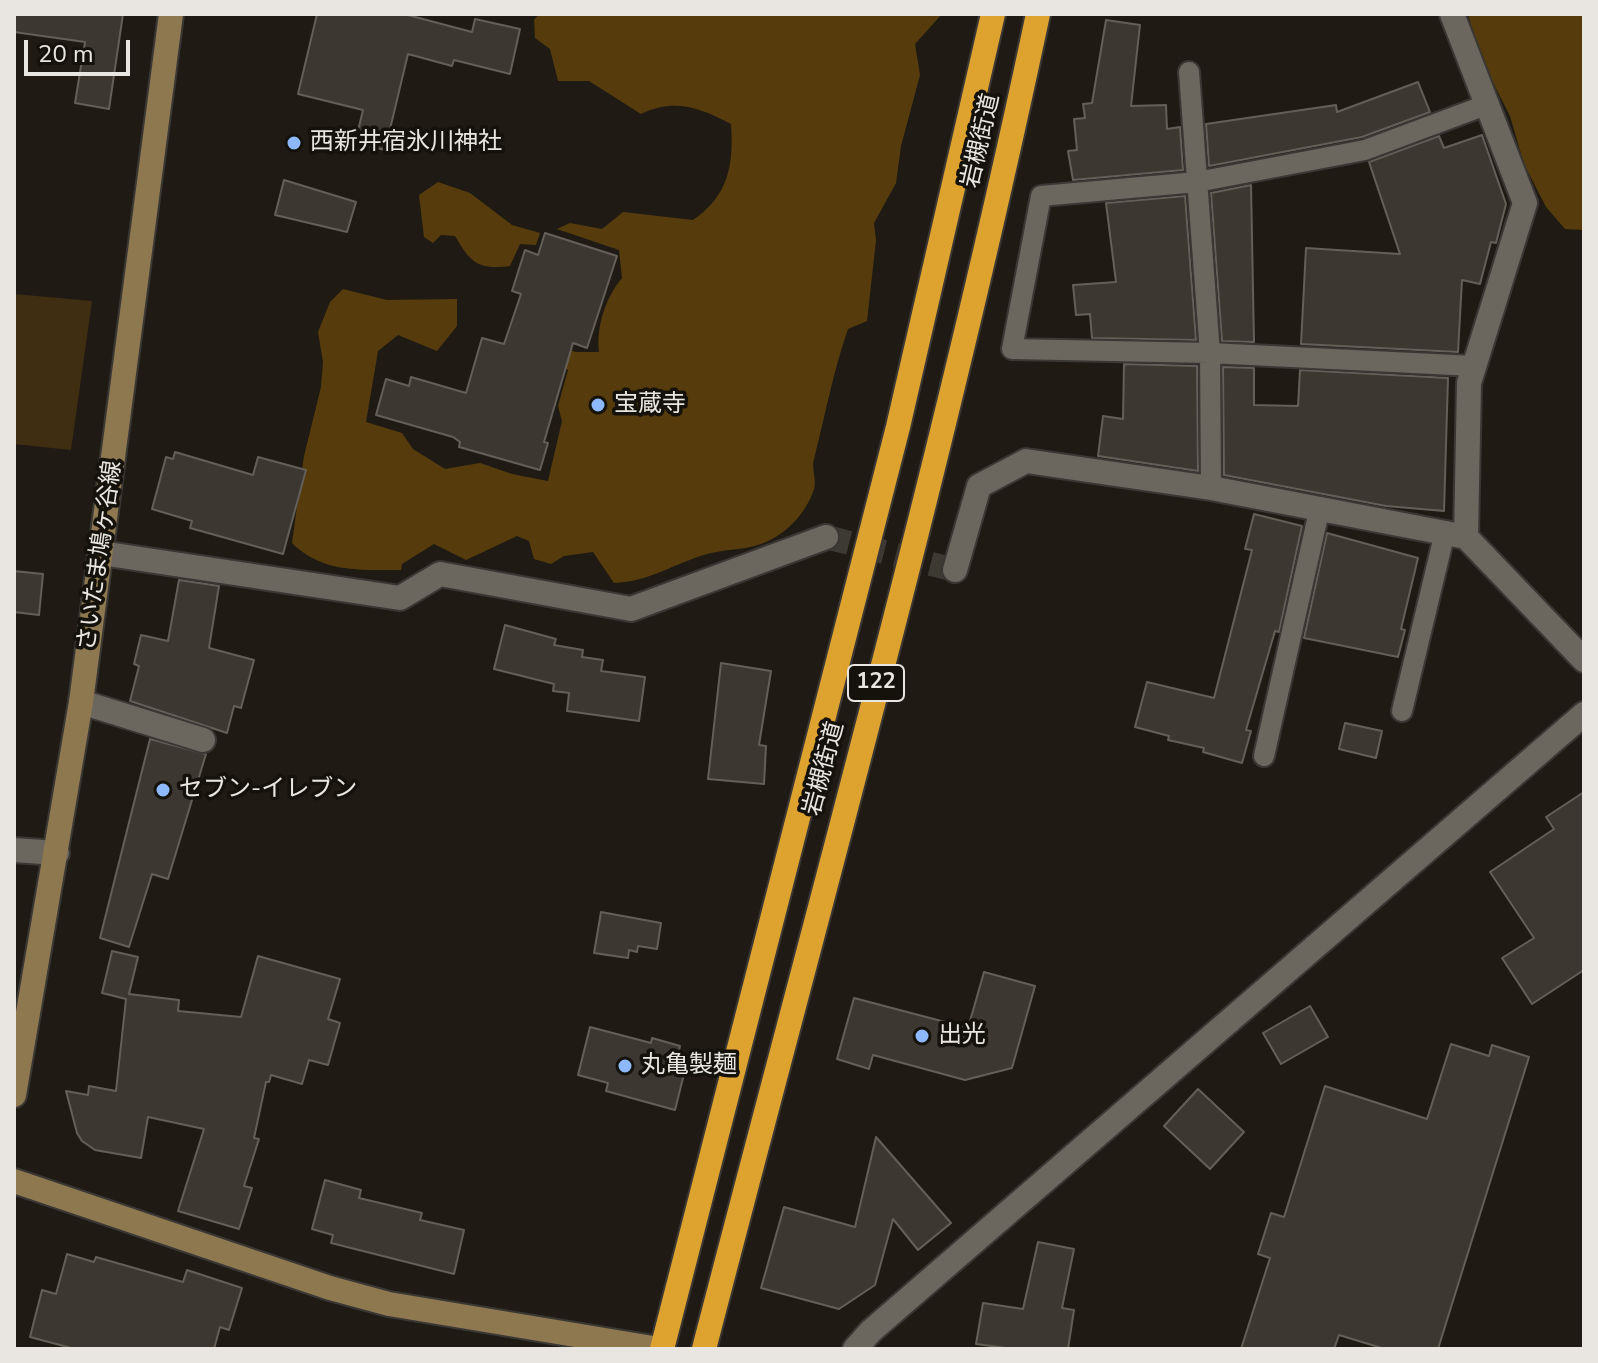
<!DOCTYPE html>
<html>
<head>
<meta charset="utf-8">
<style>
  body { margin:0 }
  #map { position:relative; width:1598px; height:1363px; overflow:hidden; background:#1f1b14; font-family:"Nunito Sans",sans-serif }
  canvas { display:block }
  .frame { position:absolute; inset:0; border:16px solid #e9e6e2; pointer-events:none }
  .scale { position:absolute; left:24px; top:40px; width:106px; height:36px; box-sizing:border-box; border:4px solid #e9e6e2; border-top:0; padding-left:10px; font-size:24px; line-height:28px; white-space:nowrap; color:#e9e6e2; -webkit-text-stroke:6px #15120c; paint-order:stroke }
</style>
</head>
<body>
<div id="map">
<canvas width="1598" height="1363"></canvas>
<div class="frame"></div>
<div class="scale">20 m</div>
</div>
<script>
const c = document.querySelector('canvas').getContext('2d');
c.lineJoin = 'round';
function fill(path, color) { c.fillStyle = color; c.fill(path, 'evenodd'); }
function stroke(path, color, width, dash) { c.strokeStyle = color; c.lineWidth = width; c.lineCap = dash ? 'butt' : 'round'; c.setLineDash(dash || []); c.stroke(path); }
function label(font, color, halo, rows, align = 'center') {
  c.font = font + ' "Nunito Sans","Noto Sans JP",sans-serif'; c.lineWidth = 7; c.setLineDash([]); c.textBaseline = 'middle'; c.strokeStyle = halo; c.fillStyle = color; for (const [text, x, y, turn = 0] of rows) {
    c.save(); c.translate(x, y); c.rotate((+turn || 0) * Math.PI / 180); c.textAlign = isNaN(turn) ? turn : align; if (halo) c.strokeText(text, 0, 0); c.fillText(text, 0, 0); c.restore();
  }
}
const green = new Path2D(`
  M14 294 92 301 71 450 14 444Z`);
const forest = new Path2D(`
  M539 14H942L915 44 920 75 901 146 896 183 874 223 876 240 867 321 848 329C833 372 825 416 814 459 811 468 817 480 814 489 808 509 790 530 772 539 751 551 729 548 707 554 675 563 649 582 614 583L593 552 564 556 551 564 534 559 529 541 517 536 466 560 434 544 402 564 401 570C360 570 322 573 292 543L304 456 321 387 323 362 318 332 330 302 343 289 387 300 457 299V326L437 351 398 335 378 351 366 422 402 433 413 449 445 469 480 463 512 474 548 481 562 421 558 406 568 370 556 363 562 348 576 352H599C596 326 606 297 622 278L619 250 557 229 570 223 602 229 623 212 693 220C728 196 734 166 731 124 700 107 673 98 641 114L589 81H558L550 49 535 38 534 20Z
  M1468 14H1584V230L1565 229 1546 207 1524 164 1510 116 1480 57Z
  M438 182 470 193 512 225 540 233 536 245 520 244 510 266C478 270 471 263 455 236L441 235 433 243 424 237 419 195Z`);
const building = new Path2D(`
  M14 14H123L109 109 75 103 85 42 14 32Z
  M317 14H404L472 32 475 19 520 29 510 74 454 60 452 66 408 54 385 150 355 143 363 110 298 94Z
  M1106 20 1140 25 1131 106 1166 105 1167 129 1180 127 1183 170 1073 180 1068 151 1077 150 1074 119 1085 118 1083 104 1092 103Z
  M1418 82 1430 112 1362 137 1209 166 1206 124 1336 105 1337 112Z
  M1482 135 1506 204 1496 243 1491 242 1480 284 1462 280 1458 352 1301 344 1306 248 1400 254 1369 162 1439 136 1444 148Z
  M284 180 356 202 347 232 275 215Z
  M1251 185 1254 342 1222 341 1211 193Z
  M1185 196 1196 340 1092 338 1090 314 1076 315 1073 285 1116 282 1106 203Z
  M545 233 617 256 587 348 573 343 544 442 548 443 540 470 459 447 460 442 453 437 376 415 386 379 409 386 411 377 466 393 482 338 504 344 521 294 512 291 525 250 538 255Z
  M1124 364 1197 366 1198 471 1098 456 1103 416 1123 419Z
  M1223 367 1254 368V405L1298 406 1300 370 1448 378 1444 511 1386 506 1224 475Z
  M175 452 253 475 258 457 306 470 283 554 190 528 192 521 152 509 166 457 173 459Z
  M1254 514 1302 526 1279 632 1275 631 1246 730 1251 731 1242 763 1203 752 1204 748 1168 740 1169 736 1135 727 1147 682 1214 698 1252 550 1245 549Z
  M1327 533 1418 558 1401 629 1405 630 1398 657 1304 638Z
  M14 571 43 574 39 615 14 612Z
  M179 580 219 586 209 648 254 660 241 708 234 706 227 733 130 701 139 666 134 664 141 635 168 641Z
  M505 625 556 639 554 645 583 650 582 657 603 660 601 671 645 677 639 721 567 711 569 693 553 691 554 684 494 669Z
  M721 663 771 671 759 745 766 746 764 784 708 779Z
  M1345 723 1382 731 1376 758 1339 749Z
  M150 739 206 754 168 879 152 874 129 947 100 938Z
  M1584 792V970L1532 1004 1502 958 1534 938 1490 872 1554 829 1546 817Z
  M601 912 661 923 657 949 638 946 637 952 629 950 628 958 594 953Z
  M112 951 138 957 129 994 179 1000 178 1011 241 1017 258 956 340 979 328 1019 340 1023 328 1065 309 1060 302 1084 271 1075 269 1082H266L254 1138 259 1139 244 1186 252 1188 239 1229 178 1211 204 1129 148 1117 141 1158 95 1150 82 1141 77 1133 66 1091 88 1095 89 1086 116 1091 126 999 102 993Z
  M984 972 1035 986 1012 1068 965 1080 873 1055 869 1069 837 1059 854 998 968 1028Z
  M1310 1006 1328 1037 1281 1064 1263 1033Z
  M590 1027 651 1043 652 1038 680 1046 676 1063 686 1066 675 1110 606 1091 608 1083 578 1075Z
  M1451 1044 1489 1056 1492 1045 1529 1057 1438 1349H1385L1339 1335 1334 1349H1241L1270 1258 1258 1254 1271 1213 1284 1217 1325 1086 1427 1119Z
  M1198 1089 1244 1132 1210 1169 1164 1126Z
  M876 1137 951 1223 918 1250 893 1219 875 1285 839 1309 761 1288 784 1207 855 1227Z
  M325 1180 361 1190 359 1198 422 1213 420 1220 464 1230 454 1274 331 1243 333 1235 312 1229Z
  M1038 1242 1074 1249 1062 1308 1074 1310 1068 1349H1013L976 1344 983 1303 1023 1309Z
  M67 1254 94 1262 96 1257 183 1282 187 1270 242 1288 229 1330 220 1327 214 1349H75L30 1337 42 1290 56 1294Z`);
const streetTunnel = new Path2D(`
  M826 537 955 570`);
const lane = new Path2D(`
  M1189 72 1210 353 1211 488
  M1474 366 1210 353 1012 349 1041 196 1197 182 1365 150 1486 105
  M1402 711 1445 532
  M1264 756 1320 507`);
const street = new Path2D(`
  M1452 14 1525 203 1469 383 1466 537 1584 660
  M101 553 400 598 440 574 631 609 826 537
  M955 570 979 486 1026 461 1211 488 1466 537
  M81 702 203 740
  M14 850 57 853
  M855 1349 871 1331 1584 714`);
const secondary = new Path2D(`
  M14 1095 81 702 171 14
  M14 1181 330 1288 389 1304 659 1349`);
const highway = new Path2D(`
  M662 1349 898 427 993 14
  M704 1349C819 905 943 463 1038 14`);
const markers = [
  [294,143,8,"#8db9fc"],
  [598,405,8,"#8db9fc"],
  [163,790,8,"#8db9fc"],
  [922,1036,8,"#8db9fc"],
  [625,1066,8,"#8db9fc"]
];
const shields = [
  [876,683,56]
];
const shieldNames = [
  ["122",876,683]
];
const streetNames = [
  ["岩槻街道",982,141,-77],
  ["さいたま鳩ヶ谷線",101,556,-82],
  ["岩槻街道",825,769,-75]
];
const poiNames = [
  ["西新井宿氷川神社",310,143],
  ["宝蔵寺",614,405],
  ["セブン-イレブン",179,790],
  ["出光",938,1036],
  ["丸亀製麺",641,1066]
];
fill(green, '#3f2e12');
fill(forest, '#563c0c');
fill(building, '#3c3831');
stroke(building, '#645f58', 2);
stroke(streetTunnel, '#3d3933', 24, [24, 12]);
stroke(lane, '#3a3734', 24);
stroke(street, '#3a3734', 28);
stroke(secondary, '#3a3734', 28);
stroke(highway, '#3a3734', 28);
stroke(lane, '#6b665e', 20);
stroke(street, '#6b665e', 24);
stroke(secondary, '#8e7850', 24);
stroke(highway, '#dea32f', 24);
for (const [x, y, r, color] of markers) { const dot = new Path2D(); dot.arc(x, y, r, 0, 2 * Math.PI); c.fillStyle = color; c.fill(dot); stroke(dot, '#15120c', 3); }
for (const [x, y, w] of shields) { const box = new Path2D(); box.roundRect(x - w / 2, y - 18, w, 36, 6); c.fillStyle = '#15120c'; c.fill(box); stroke(box, '#e9e6e2', 2); }
label('bold 22px', '#e9e6e2', null, shieldNames);
label('24px', '#e9e6e2', '#15120c', streetNames);
label('24px', '#e9e6e2', '#15120c', poiNames, 'left');
</script>
</body>
</html>
